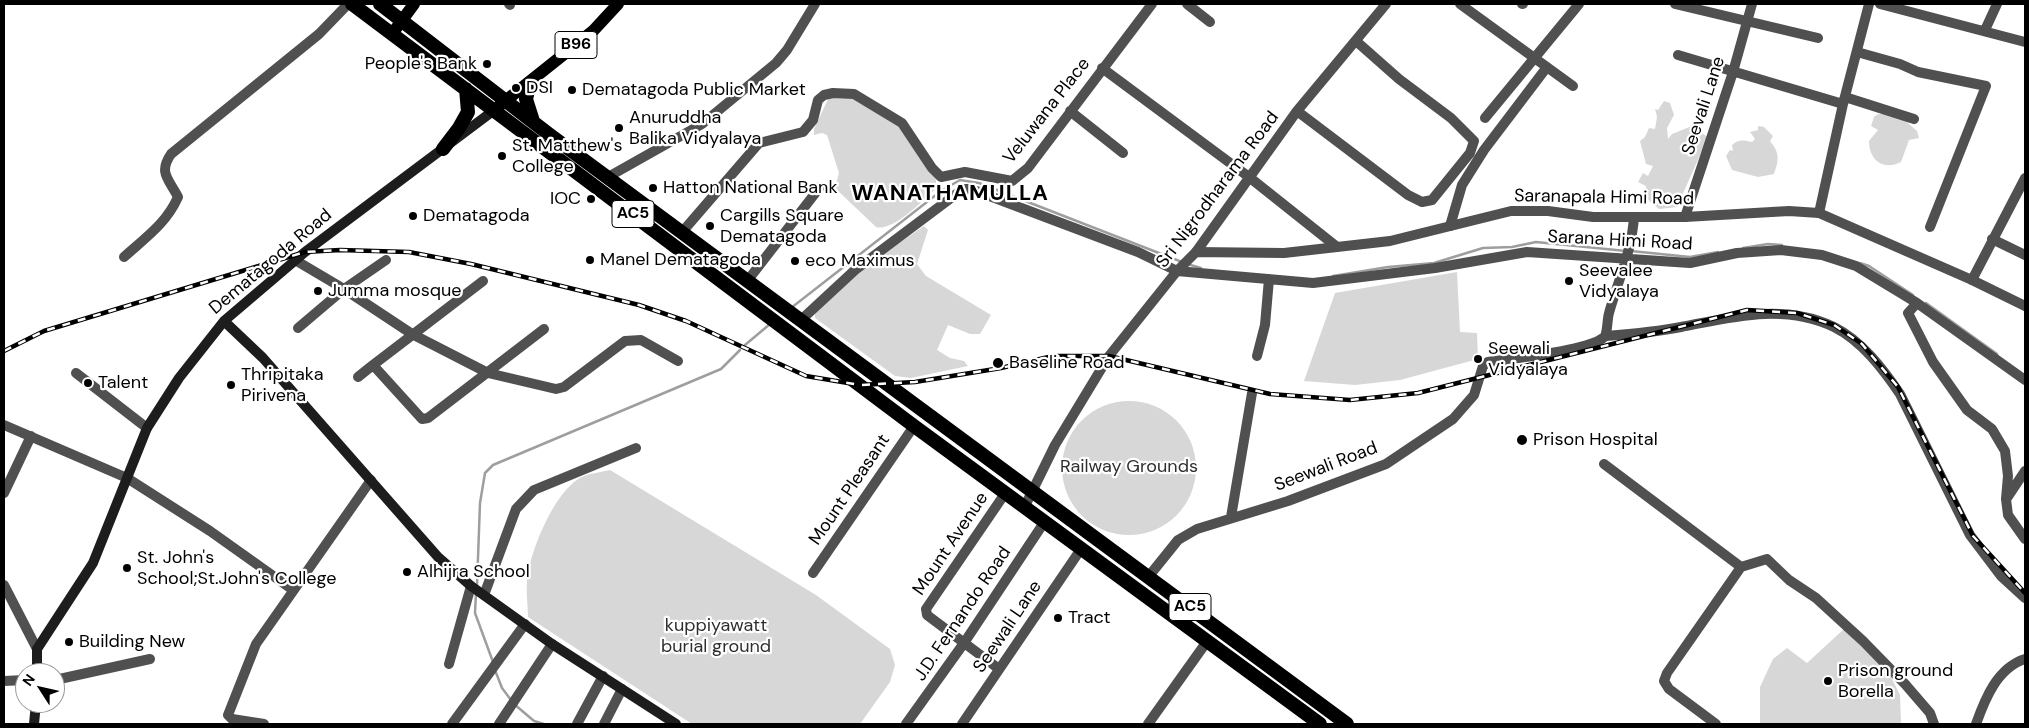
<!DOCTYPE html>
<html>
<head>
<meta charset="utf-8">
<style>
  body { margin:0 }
  #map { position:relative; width:2029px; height:728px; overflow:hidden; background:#fff; font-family:"DM Sans",sans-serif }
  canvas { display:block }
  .frame { position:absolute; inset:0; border:5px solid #000; pointer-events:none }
  .north { position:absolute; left:15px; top:663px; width:50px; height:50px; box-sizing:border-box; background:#fff; border:1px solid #999; border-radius:50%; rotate:305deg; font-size:14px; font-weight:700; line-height:20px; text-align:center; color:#000 }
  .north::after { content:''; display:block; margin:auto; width:18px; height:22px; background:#000; clip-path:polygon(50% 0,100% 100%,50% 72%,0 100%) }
</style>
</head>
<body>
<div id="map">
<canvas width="2029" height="728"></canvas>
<div class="frame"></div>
<div class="north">N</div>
</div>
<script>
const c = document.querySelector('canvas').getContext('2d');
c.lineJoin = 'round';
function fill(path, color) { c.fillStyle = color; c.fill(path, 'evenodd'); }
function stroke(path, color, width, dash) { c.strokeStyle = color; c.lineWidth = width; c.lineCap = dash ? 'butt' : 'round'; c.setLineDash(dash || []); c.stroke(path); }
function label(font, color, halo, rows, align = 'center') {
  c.font = font + ' "DM Sans",sans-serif'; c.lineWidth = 4.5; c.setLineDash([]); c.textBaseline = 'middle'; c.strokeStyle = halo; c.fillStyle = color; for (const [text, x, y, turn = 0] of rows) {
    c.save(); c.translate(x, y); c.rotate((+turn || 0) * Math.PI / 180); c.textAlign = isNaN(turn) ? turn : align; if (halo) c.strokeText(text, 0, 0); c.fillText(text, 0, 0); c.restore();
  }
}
const green = new Path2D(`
  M829 97 856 98 902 126 936 180V189C923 200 893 232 876 227L835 188 839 173 827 135 822 133 814 135V129Z
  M1664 101 1670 103 1674 115 1667 128 1668 139 1672 134 1692 126 1701 129V133L1708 137 1677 207 1659 209 1646 198V186L1638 182 1643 173 1648 176 1653 166 1646 164 1640 141 1645 137 1649 128 1655 129 1657 117 1655 109 1658 110Z
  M1878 114H1898L1917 131 1919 138 1909 140 1901 162C1883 171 1869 160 1869 141L1878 130 1871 126 1874 117Z
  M1758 126 1764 127 1773 136 1770 141C1780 153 1779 160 1774 174L1758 177 1732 170 1726 156 1730 150 1733 151 1732 145C1738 139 1744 140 1752 142L1755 139 1750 132 1758 130Z
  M924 226 928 230 917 264 926 276 991 315 980 334H970L948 325 937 350 950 358 964 361 968 366 911 378 895 376 815 318V312C844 277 887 252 924 226Z
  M1457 272 1460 332 1477 333 1478 359 1400 380 1355 385 1304 381 1335 293Z
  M1062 468a67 67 0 1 1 134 0a67 67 0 1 1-134 0Z
  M610 470 816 595 890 649 895 665 890 682 860 724H692L528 617C528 606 526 594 527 582 529 553 555 488 584 476 592 473 602 472 610 470Z
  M1844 629 1890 675 1900 695 1901 724H1760V687L1773 659 1787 648 1807 663Z`);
const stream = new Path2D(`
  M1743 248 1768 244 1782 245
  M1631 251 1690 257 1718 252
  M1860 263 1869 266 1913 295
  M1187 264 1201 268
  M1333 276 1388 267 1434 263 1483 248 1512 247 1536 242 1626 251
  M1926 303 1997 354
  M791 308 941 191 960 180 979 183 1182 262
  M745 345 770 324
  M477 585 480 503 485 473 493 465 721 369 740 350
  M476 593 475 613 493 662
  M495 670 502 688 511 700
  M514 704 534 721 544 724`);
const minor = new Path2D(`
  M509 4 510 5
  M1187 4 1210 22
  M1460 4 1573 86
  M1522 4H1523
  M1675 4 1818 38
  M1880 4 2025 42
  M1985 30 1997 4
  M1857 52 1900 64 1918 72 1986 86 1930 227
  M1678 55 1843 104
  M1102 68 1249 177 1337 247
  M1845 97 1914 119
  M1070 111 1123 153
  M1297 111 1408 195 1422 202 1432 200 1470 153 1474 141 1451 118 1399 79 1356 41
  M1485 118 1579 4
  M608 177 702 124 776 63 787 50 815 4
  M1819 213 1843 104 1869 4
  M1685 217 1733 72 1752 4
  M1450 226 1462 185 1484 150 1547 67
  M683 231 759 143 803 132 813 120 818 100 824 95 833 93 854 94 902 123 932 168 941 177 965 172 1012 181 1028 168 1152 4
  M1992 239 2025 255
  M1196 252 1297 111 1386 4
  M124 257C145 238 166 224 178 197 169 179 158 173 171 154L319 34 348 4
  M295 260 344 289 412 334 488 373 556 389 564 387 625 341 641 340 678 361
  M748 280 820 187
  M1972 280 2025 178
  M483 281 373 365 422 419 428 418 544 329
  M1917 303 1908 313 1933 362 1967 410 1992 429 2005 451 2008 476 2006 499 2008 515 2025 539
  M801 320 855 270 963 189H971L1138 252 1177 271 1313 283 1435 268 1527 252 1690 263 1737 253 1781 250 1822 255 1856 266 1917 303 2025 380
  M298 328 344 289 386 260
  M1606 336C1632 334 1656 332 1681 327 1732 317 1784 303 1834 327 1862 341 1883 369 1900 394L1970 535 2001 576 2025 598
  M1257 356 1265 325 1269 279
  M76 373 147 428
  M358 377 373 365
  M4 425 127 478 210 531 293 590
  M1604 464 1741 567 1767 559 1789 580 1816 598 1863 641 1905 684 1930 713 1934 724
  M4 493 31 436
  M2007 498 2025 471
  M1231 517 1252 393
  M813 573 914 426
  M1149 576 1178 540 1197 529 1288 501 1386 464 1453 419 1474 395 1483 366 1488 362C1511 359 1587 351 1603 338 1608 335 1607 319 1609 313 1618 281 1632 250 1634 217
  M4 585 37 649
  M484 595 516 509 534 490 636 448
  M449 664 471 586
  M999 669 927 615 926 609 1006 492
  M55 680 150 659
  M4 681 25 680
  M264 724 232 719 228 715 256 644 371 480
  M452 724 525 624
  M499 724 552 644
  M577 724 603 676
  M604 724 622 689
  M962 724 1081 549
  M1148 724 1208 640
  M1716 724 1669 689 1664 681 1667 673 1741 567`);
const tertiary = new Path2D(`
  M1025 506 1055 445 1109 356 1177 271 1196 252 1284 253 1390 241 1511 211H1548L1593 217H1685L1789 211 1819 213 1972 280 2025 306
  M906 724 964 643 1045 521
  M1976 724C1985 699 1997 668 2025 659`);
const secondary = new Path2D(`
  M224 321 263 358 438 557 471 586 552 644 676 724
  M37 673V649L93 563 147 428 179 378 224 321 305 252 493 111
  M34 724 36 703`);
const primary = new Path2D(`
  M392 34 414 4
  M499 106 593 31 618 4`);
const trunk = new Path2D(`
  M352 4 914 426 1320 724
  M380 4 550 135 1347 724
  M530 83 526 99 533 121
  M443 149 459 128 468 112 466 89`);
const rail = new Path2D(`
  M4 351 44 331 305 252 340 250 409 252 471 264 639 305 686 321 806 376 860 385 915 382 1001 368 1053 356H1109L1270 394 1350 400 1418 393 1747 310 1797 313 1834 325 1862 344 1898 387 1973 536 2025 593`);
const markers = [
  [487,64,5,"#000"],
  [516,88,5,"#000"],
  [572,90,5,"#000"],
  [619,128,5,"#000"],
  [502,156,5,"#000"],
  [653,188,5,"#000"],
  [591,199,5,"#000"],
  [413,216,5,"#000"],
  [710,226,5,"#000"],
  [590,260,5,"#000"],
  [795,261,5,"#000"],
  [1569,281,5,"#000"],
  [318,291,5,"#000"],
  [1478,359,5,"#000"],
  [998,363,6,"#000"],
  [88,383,5,"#000"],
  [231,385,5,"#000"],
  [1522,440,6,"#000"],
  [127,568,5,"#000"],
  [407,572,5,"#000"],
  [1058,618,5,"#000"],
  [69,642,5,"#000"],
  [1828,681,5,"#000"]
];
const shields = [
  [576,45,42],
  [633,214,42],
  [1190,607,42]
];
const shieldNames = [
  ["B96",576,45],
  ["AC5",633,214],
  ["AC5",1190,607]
];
const poiNames = [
  ["People's Bank",477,64,"right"],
  ["DSI",526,88],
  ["Dematagoda Public Market",582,90],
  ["Anuruddha",629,118],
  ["Balika Vidyalaya",629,139],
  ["St. Matthew's",512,146],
  ["College",512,167],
  ["Hatton National Bank",663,188],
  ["IOC",581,199,"right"],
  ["Dematagoda",423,216],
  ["Cargills Square",720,216],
  ["Dematagoda",720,237],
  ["Manel Dematagoda",600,260],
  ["eco Maximus",805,261],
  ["Seevalee",1579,271],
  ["Vidyalaya",1579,292],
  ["Jumma mosque",328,291],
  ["Seewali",1488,349],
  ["Vidyalaya",1488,370],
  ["Baseline Road",1009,363],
  ["Thripitaka",241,375],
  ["Pirivena",241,396],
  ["Talent",98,383],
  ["Prison Hospital",1533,440],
  ["St. John's",137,558],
  ["School;St.John's College",137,579],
  ["Alhijra School",417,572],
  ["Tract",1068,618],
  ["Building New",79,642],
  ["Prison ground",1838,671],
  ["Borella",1838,692]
];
const streetNames = [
  ["Seevali Lane",1704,106,-72],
  ["Veluwana Place",1047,111,-52],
  ["Sri Nigrodharama Road",1218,190,-53],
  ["Saranapala Himi Road",1604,198,1],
  ["Sarana Himi Road",1620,241,3],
  ["Dematagoda Road",271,262,-40],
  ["Seewali Road",1326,467,-21],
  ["Mount Pleasant",850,490,-56],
  ["Mount Avenue",951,544,-56],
  ["J.D. Fernando Road",963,614,-56],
  ["Seewali Lane",1008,627,-56]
];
const parkNames = [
  ["Railway Grounds",1129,467],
  ["kuppiyawatt",716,626],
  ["burial ground",716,647]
];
const districtNames = [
  ["WANATHAMULLA",950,194]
];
fill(green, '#d7d7d7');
stroke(stream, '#9e9e9e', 2.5);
stroke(minor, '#505050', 10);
stroke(tertiary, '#505050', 10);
stroke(secondary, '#1d1d1d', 10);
stroke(primary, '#000', 12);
stroke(trunk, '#000', 14);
stroke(rail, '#000', 4.5);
stroke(rail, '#fff', 2.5, [8]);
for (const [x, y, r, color] of markers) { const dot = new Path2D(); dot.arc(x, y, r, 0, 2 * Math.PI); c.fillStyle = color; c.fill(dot); stroke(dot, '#fff', 2); }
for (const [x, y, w] of shields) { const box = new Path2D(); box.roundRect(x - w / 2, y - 13.5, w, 27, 4); c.fillStyle = '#fff'; c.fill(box); stroke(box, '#000', 1); }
label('bold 16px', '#000', null, shieldNames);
label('18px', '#000', '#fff', poiNames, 'left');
label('18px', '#000', '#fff', streetNames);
label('18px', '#2e2e2e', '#fff', parkNames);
c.letterSpacing = '1px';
label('bold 22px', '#000', '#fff', districtNames);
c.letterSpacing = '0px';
</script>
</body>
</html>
